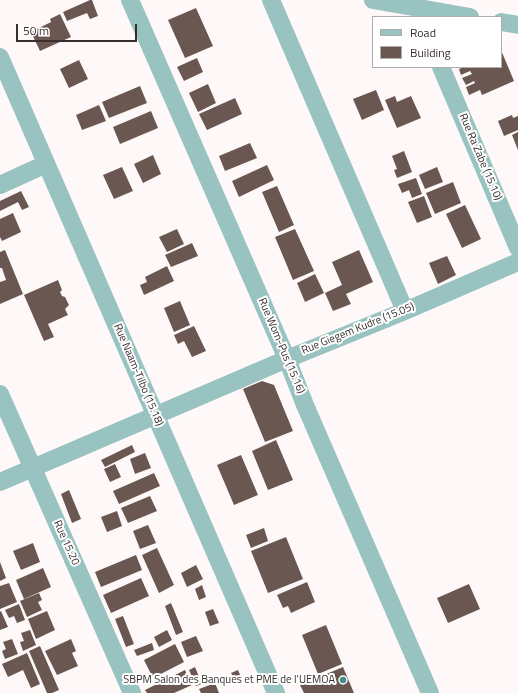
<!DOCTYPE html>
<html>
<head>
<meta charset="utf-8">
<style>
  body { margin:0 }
  #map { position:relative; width:518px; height:693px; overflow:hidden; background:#fef9f8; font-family:"Titillium Web",sans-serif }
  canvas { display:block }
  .legend { position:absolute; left:372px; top:16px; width:130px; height:52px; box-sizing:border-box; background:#fff; border:1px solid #afacab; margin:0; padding:5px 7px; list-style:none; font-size:12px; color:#382f2d }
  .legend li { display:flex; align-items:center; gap:8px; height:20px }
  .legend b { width:20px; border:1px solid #afacab }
  .scale { position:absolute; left:16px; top:24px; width:121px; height:18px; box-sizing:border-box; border:2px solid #382f2d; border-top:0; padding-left:5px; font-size:12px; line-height:14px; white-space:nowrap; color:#382f2d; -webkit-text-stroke:3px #fff; paint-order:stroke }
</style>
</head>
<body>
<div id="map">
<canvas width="518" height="693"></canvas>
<ul class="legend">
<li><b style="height:5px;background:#98c3c1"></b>Road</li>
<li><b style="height:11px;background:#6a5752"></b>Building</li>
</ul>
<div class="scale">50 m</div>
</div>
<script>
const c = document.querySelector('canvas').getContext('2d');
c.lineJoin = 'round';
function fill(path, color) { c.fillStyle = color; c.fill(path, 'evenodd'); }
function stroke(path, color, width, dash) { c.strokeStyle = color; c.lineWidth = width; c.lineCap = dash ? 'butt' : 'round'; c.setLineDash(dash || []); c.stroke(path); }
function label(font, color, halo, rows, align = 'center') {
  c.font = font + ' "Titillium Web",sans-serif'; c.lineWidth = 4; c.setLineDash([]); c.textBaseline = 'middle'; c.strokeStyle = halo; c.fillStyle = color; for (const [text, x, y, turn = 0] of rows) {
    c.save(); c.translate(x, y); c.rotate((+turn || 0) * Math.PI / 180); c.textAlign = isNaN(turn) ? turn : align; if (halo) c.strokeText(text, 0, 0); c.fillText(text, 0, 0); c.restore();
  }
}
const building = new Path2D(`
  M90 0H92L98 16 90 19 87 13 67 21 63 12Z
  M196 8 213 46 185 58 168 20Z
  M60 14 71 37 40 51 31 32 51 22 50 19Z
  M501 50 514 81 482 95 480 90 469 95 466 87 475 83 474 81 466 85 462 78 472 74 470 71 461 75 459 69 464 67H501Z
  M197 58 203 72 184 81 177 67Z
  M79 60 88 79 69 88 60 69Z
  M208 84 216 103 198 112 189 93Z
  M140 86 147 103 109 118 102 102Z
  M376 90 384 110 362 120 353 99Z
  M395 96 397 102 411 96 421 118 397 128 385 100Z
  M235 98 242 114 207 130 199 114Z
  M99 105 106 121 82 130 76 115Z
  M151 111 158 128 120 144 113 127Z
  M512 115 513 118 518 116V130L504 136 498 121Z
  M518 132V150L512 135Z
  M250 143 257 158 225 171 219 156Z
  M404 151 412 172 397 178 394 170 397 169 392 156Z
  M153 155 161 174 143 183 134 164Z
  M267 165 274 180 239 197 232 181Z
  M122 167 133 191 114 199 103 175Z
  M437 167 443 182 425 189 419 175Z
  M416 178 422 194 412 198 409 190 402 193 398 184Z
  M453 182 461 203 435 214 426 193Z
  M277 186 294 225 279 232 262 192Z
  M21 191 29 207 22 210 18 202 0 211V201Z
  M424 196 432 217 417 223 408 202Z
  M465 205 481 239 462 248 446 214Z
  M13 213 21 232 2 241 0 237V219Z
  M177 229 184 244 167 252 159 237Z
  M295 229 314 271 293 280 275 237Z
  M192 243 198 256 171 267 165 255Z
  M5 250 23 294 0 304V282L6 280 2 268H0V252Z
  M359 250 373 282 346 294 351 304 333 311 325 293 342 285 332 262Z
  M447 256 456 275 438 284 429 263Z
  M167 266 174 281 144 295 140 285 147 282 145 277Z
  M315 274 324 293 305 302 297 283Z
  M58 280 62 290 60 292 62 296 65 297 69 305 65 309 68 315 48 324 54 337 44 341 24 295Z
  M180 301 190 325 174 332 164 308Z
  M194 326 206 351 192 357 184 341 178 344 174 335Z
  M262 381 274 385 293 431 265 442 243 389Z
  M276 440 293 480 268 490 252 451Z
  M132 445 135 452 105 467 101 460Z
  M145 453 151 468 135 474 130 459Z
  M241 455 258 495 234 505 217 465Z
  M115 464 121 477 110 482 104 469Z
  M154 473 160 486 119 504 113 491Z
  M69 490 81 519 72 523 61 494Z
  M150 496 157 511 128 523 121 508Z
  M117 511 122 526 107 532 101 517Z
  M148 525 156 543 140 549 133 531Z
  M264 528 268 541 251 548 246 535Z
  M286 537 303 579 268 593 251 551Z
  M33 543 40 562 21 570 13 551Z
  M157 548 174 585 159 593 142 555Z
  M136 555 142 570 101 587 95 572Z
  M0 562 6 578 0 581Z
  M196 565 203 579 187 587 181 573Z
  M43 568 51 587 24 599 16 580Z
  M141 578 149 596 111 613 103 595Z
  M307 582 315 602 291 613 288 606 283 608 277 595Z
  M9 583 17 602 0 609V586Z
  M469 584 480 609 448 623 437 598Z
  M202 585 206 597 199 600 195 589Z
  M39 593 42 600 38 602 42 610 27 617 20 601Z
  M171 603 183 632 176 635 165 606Z
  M19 604 25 620 17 623 14 616 9 618 5 610Z
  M213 609 219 623 210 626 205 612Z
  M1 611 8 627 0 630V612Z
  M47 611 55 630 36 639 28 619Z
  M123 616 134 644 126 647 115 619Z
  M326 625 342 664 318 674 302 635Z
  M30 630 36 645 23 651 20 642 24 641 21 633Z
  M167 630 172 640 159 647 154 637Z
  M196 636 203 651 187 657 181 642Z
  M12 639 18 654 5 659 2 651 6 649 3 642Z
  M71 639 76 651 72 653 78 666 57 675 45 651Z
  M152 643 154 650 137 656 134 650Z
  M175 644 184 662 153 678 144 660Z
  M40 646 59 690 52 693H47L29 651Z
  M27 653 40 684 31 688 23 670 8 677 2 664Z
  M195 667 202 684 196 686 189 670Z
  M343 667 354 693H304L300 685Z
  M185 670 192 685 174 693H147L145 690Z
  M238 670 243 682 237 684 231 673Z
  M215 683 219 693H201L199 689Z`);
const minor = new Path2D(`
  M130 0 287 359 305 405 430 693
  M271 0 405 311
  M373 0 470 17
  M501 22 518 25
  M0 57 276 693
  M441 67 518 248
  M0 185 46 164
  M0 394 132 693
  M0 482 287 359 405 311 518 262`);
const markers = [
  [343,680,4,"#458d8c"]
];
const streetNames = [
  ["Rue Ra Zabe (15.10)",480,157,67],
  ["Rue Giegem Kudre (15.05)",358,329,-22],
  ["Rue Wom-Pus (15.16)",281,346,67],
  ["Rue Naam-Tilbo (15.18)",138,375,67],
  ["Rue 15.20",66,543,66]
];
const poiNames = [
  ["SBPM Salon des Banques et PME de l'UEMOA",335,680]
];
fill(building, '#6a5752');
stroke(minor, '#98c3c1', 18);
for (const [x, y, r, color] of markers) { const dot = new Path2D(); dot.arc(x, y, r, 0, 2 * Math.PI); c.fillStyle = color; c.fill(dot); stroke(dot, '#fff', 1.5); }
label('11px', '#382f2d', '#fff', streetNames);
label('11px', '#382f2d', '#fff', poiNames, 'right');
</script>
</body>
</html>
